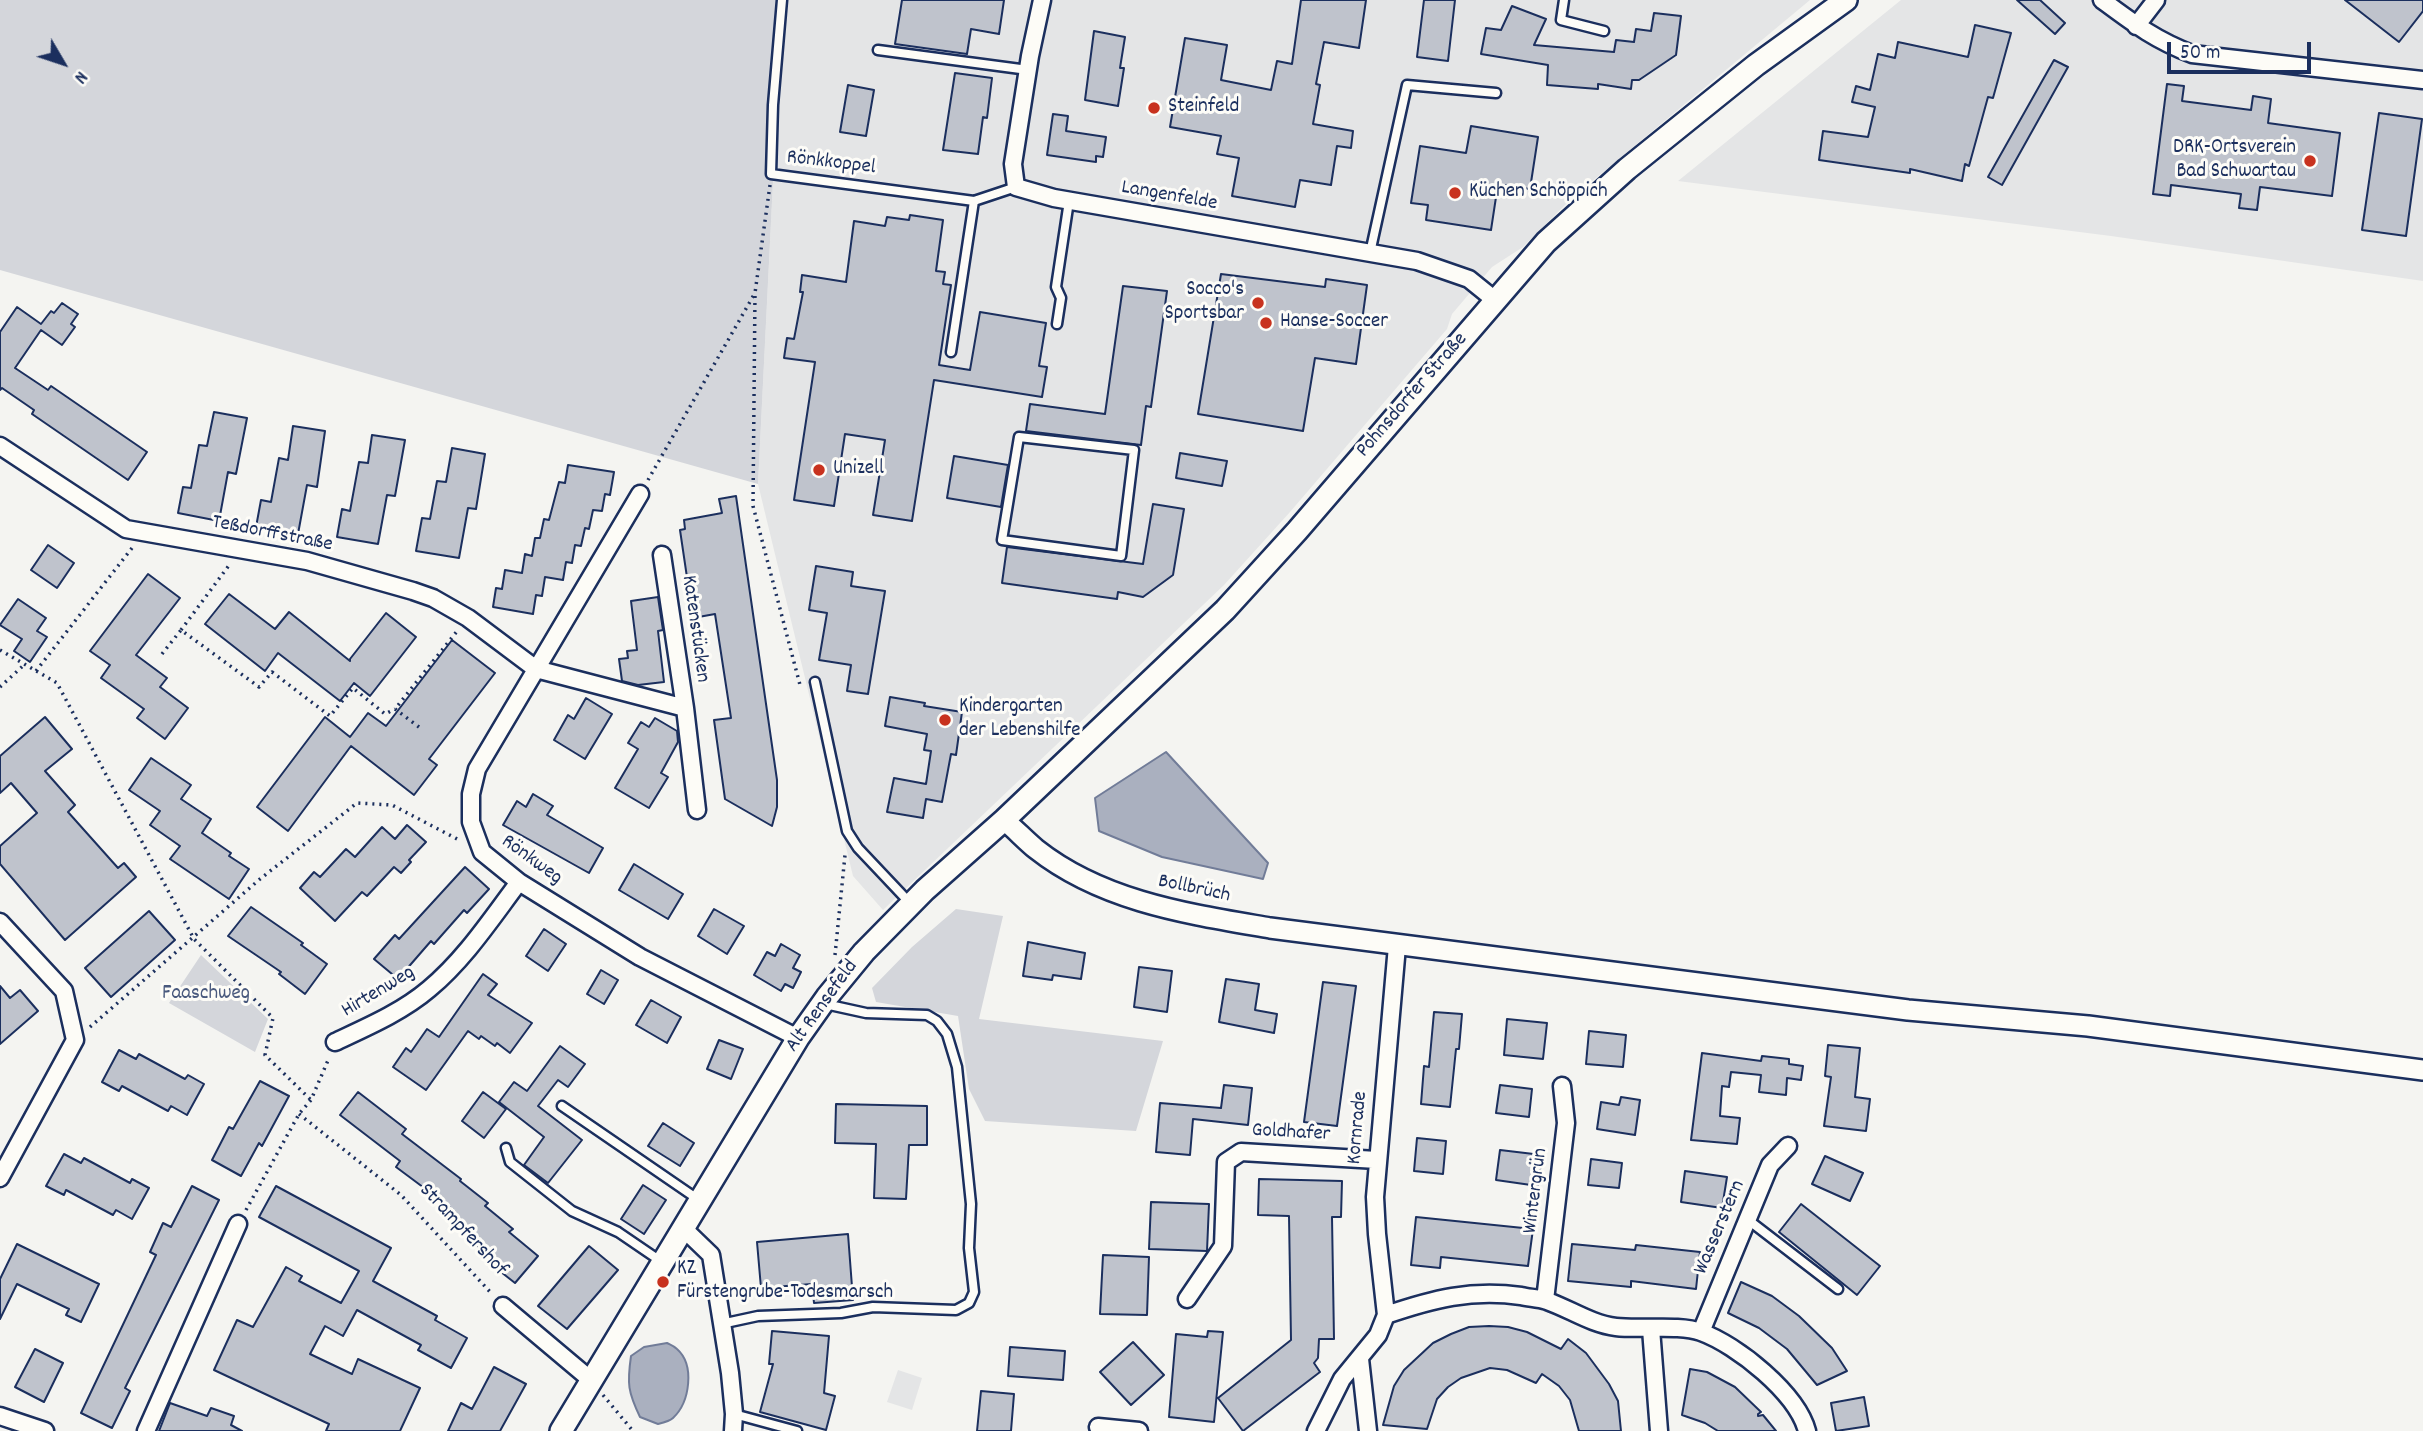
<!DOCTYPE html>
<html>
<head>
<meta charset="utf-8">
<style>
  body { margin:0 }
  #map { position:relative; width:2423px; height:1431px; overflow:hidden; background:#f4f4f1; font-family:Dekko,sans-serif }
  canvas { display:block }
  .north { position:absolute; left:28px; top:28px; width:70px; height:70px; -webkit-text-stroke:5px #fdfcf7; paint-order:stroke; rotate:129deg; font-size:19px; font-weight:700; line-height:28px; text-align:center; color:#1b2f5e }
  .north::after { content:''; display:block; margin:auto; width:24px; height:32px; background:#1b2f5e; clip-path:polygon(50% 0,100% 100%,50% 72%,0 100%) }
  .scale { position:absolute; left:2167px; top:42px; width:144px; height:32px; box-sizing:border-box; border:4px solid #1b2f5e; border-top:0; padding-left:9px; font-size:21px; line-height:24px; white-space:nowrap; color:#1b2f5e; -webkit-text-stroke:5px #fdfcf7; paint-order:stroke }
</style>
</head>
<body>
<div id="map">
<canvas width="2423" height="1431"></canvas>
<div class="north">N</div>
<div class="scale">50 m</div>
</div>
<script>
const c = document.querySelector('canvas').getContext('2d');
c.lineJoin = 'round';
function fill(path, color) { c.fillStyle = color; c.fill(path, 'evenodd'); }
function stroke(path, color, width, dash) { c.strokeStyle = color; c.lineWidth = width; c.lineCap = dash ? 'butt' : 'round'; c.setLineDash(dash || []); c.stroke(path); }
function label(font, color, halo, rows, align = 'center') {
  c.font = font + ' Dekko,sans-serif'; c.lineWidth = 6; c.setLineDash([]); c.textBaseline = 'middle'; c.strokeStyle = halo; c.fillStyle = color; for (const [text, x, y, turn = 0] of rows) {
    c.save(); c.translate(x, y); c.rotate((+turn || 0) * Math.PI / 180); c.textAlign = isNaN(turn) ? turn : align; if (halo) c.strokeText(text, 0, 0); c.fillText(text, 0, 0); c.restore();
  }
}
const built = new Path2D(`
  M782 0H1810L1572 198 1523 247 1492 267 1452 314 1447 329 1290 512 1224 585 883 910 853 876 758 484Z
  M1901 0H2423V281L2111 236 1678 181Z
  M898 1370 922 1378 912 1410 887 1402Z`);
const green = new Path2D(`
  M0 0H782L758 484 0 270Z
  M956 909 1003 916 979 1019 1163 1041 1136 1131 985 1121 969 1089 958 1016 876 1002 872 988 912 947Z
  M201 955 268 1019 255 1052 169 1003Z`);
const water = new Path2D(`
  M1166 752 1268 863 1263 879 1162 857 1099 831 1095 798Z
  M667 1343C671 1345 674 1346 677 1349 695 1365 690 1402 673 1418 670 1421 662 1423 658 1424L640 1417C628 1392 627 1384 631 1356L644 1347Z`);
const building = new Path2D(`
  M902 0H1004L999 34 971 29 967 54 895 44Z
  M1301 0H1366L1359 48 1324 42 1316 84 1320 85 1313 124 1353 131 1351 148 1337 146 1331 185 1300 180 1295 207 1232 196 1239 158 1217 154 1221 136 1170 127 1185 38 1227 45 1221 80 1271 90 1277 61 1292 64Z
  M1424 0H1455L1448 61 1417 57Z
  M2017 0H2040L2065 23 2055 34Z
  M2345 0H2423V11L2399 42Z
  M1512 6 1546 19 1534 45 1614 52 1616 40 1634 42 1636 29 1651 31 1654 13 1681 16 1676 55 1639 80H1632L1631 89 1598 84V89L1547 85 1548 65 1481 54 1486 28 1501 30Z
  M1975 25 2011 33 1993 98 1988 97 1969 166 1965 164 1962 181 1910 169V173L1819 160 1823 131 1868 137 1875 107 1852 102 1856 86 1870 90 1878 54 1895 58 1898 42 1968 57Z
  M1094 31 1125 37 1120 68H1124L1118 106 1085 100Z
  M2054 60 2068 67 2002 185 1988 177Z
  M955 73 992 78 987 118 983 117 978 154 943 150Z
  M2167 84 2184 86 2182 101 2251 110 2253 96 2271 99 2268 123 2340 133 2332 196 2260 187 2257 210 2239 208 2241 194 2171 185 2170 196 2153 194Z
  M848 85 874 90 866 136 840 132Z
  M2379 113 2422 119 2406 236 2362 230Z
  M1053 114 1068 116 1066 131 1106 137 1103 157 1096 156V162L1047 155Z
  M1471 126 1538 137 1530 189 1498 184 1491 230 1426 220 1428 205 1411 203 1420 146 1466 153Z
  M910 215 943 220 936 271 945 272 943 284 951 285 939 365 970 370 980 312 1046 323 1039 366 1047 367 1042 397 934 380 912 521 873 515 885 440 845 434 834 506 794 500 815 362 784 358 787 338 794 339 803 292H800L802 275 846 282 854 221 885 226 887 217 909 220Z
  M1221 274 1325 287 1326 279 1367 285 1356 364 1315 358 1303 431 1198 414Z
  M1123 286 1167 291 1151 407 1146 406 1141 445 1026 431 1030 404 1105 414Z
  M62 303 78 314 71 324 75 327 62 345 41 330 15 368 48 390 51 386 147 452 128 480 32 414 34 410 2 388 0 390V332L17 307 41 324 51 311 54 313Z
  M214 412 247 418 236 474 228 472 219 521 178 513 183 487 191 488 199 445 207 446Z
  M293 426 325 431 317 487 307 485 298 534 256 527 261 500 271 502 279 458 288 460Z
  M372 435 405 440 395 496 387 495 378 544 337 537 342 509 350 511 359 462 368 463Z
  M452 448 485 454 476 509 468 508 459 558 416 551 422 518 430 519 437 481 446 482Z
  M1180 453 1227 461 1222 486 1176 478Z
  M954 456 1008 465 1001 507 947 498Z
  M568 465 614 472 610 495 605 494 602 511 593 510 589 529 585 528 581 546 575 545 572 563 566 562 563 580 545 577 542 596 536 595 533 614 493 607 496 588 502 589 505 570 522 573 525 554 532 556 535 538H540L544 519 549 520 559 482 565 483Z
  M736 496 777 780V807L772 826 725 799 714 720 731 718 715 614 693 618 680 530 685 529 684 520 722 513 719 499Z
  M1153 504 1184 509 1173 575 1143 597 1118 592 1117 599 1002 583 1007 547 1143 564Z
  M48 545 74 563 57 588 31 570Z
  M816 566 853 572 851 586 885 591 868 694 847 691 851 665 819 660 827 613 809 610Z
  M148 574 180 598 136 655 167 678 160 687 188 708 165 739 137 718 144 709 101 678 110 665 90 651Z
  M229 594 275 629 289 612 350 661V659L386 613 416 637 370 696 354 683 340 701 278 653 265 671 205 624Z
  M658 597 663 630 658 631 664 682 638 685 622 681 619 659 628 658 627 651 637 650 631 601Z
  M18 599 46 618 37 631 47 637 30 662 14 651 22 639 0 625Z
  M452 640 495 673 429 759 437 765 414 795 351 746 288 831 257 807 325 717 350 737 368 713 386 726Z
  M890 697 925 703 924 706 962 712 956 755 951 754 942 802 926 799 923 818 887 812 894 778 926 784 931 751 924 750 927 734 885 726Z
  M586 698 612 714 585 759 554 740 568 715 574 719Z
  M45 717 72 749 45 771 75 805 68 812 118 868 124 863 136 877 65 940 0 864V846L37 813 11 783 0 793V756Z
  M655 718 677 731 678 742 661 773 668 777 649 808 615 788 638 749 628 743 641 722 649 727Z
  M151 758 191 785 181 799 211 819 202 833 231 853 229 856 249 869 229 899 170 859 180 846 150 825 160 811 129 790Z
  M533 794 553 806 547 815 603 848 589 873 503 825 517 801 526 807Z
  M407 825 426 842 409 860 411 862 401 873 394 867 367 896 362 892 335 921 300 888 314 872 320 877 346 849 355 857 382 827 395 839Z
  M634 864 683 894 668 919 619 890Z
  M465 867 489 889 467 913 464 910 434 944 431 941 398 979 374 959 395 935 399 939Z
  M251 907 303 943 301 945 327 964 305 994 279 974 281 972 228 936Z
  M714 909 744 926 727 954 698 936Z
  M149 911 175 940 111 997 85 968Z
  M544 929 566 944 548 971 526 956Z
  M1028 942 1085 953 1081 979 1053 975 1052 980 1023 976Z
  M781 944 800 955 793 968 801 972 793 988 785 984 781 991 754 975 767 952 775 956Z
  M1139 967 1172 971 1167 1012 1134 1007Z
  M601 970 618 980 604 1004 587 994Z
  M483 974 497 984 488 995 532 1023 510 1053 497 1043 495 1046 481 1036 479 1039 468 1031 426 1090 393 1067 406 1048 411 1052 427 1029 439 1037Z
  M1226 979 1259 984 1255 1010 1277 1014 1274 1033 1219 1022Z
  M1323 982 1356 986 1337 1126 1304 1122Z
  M0 986 10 998 20 990 38 1011 0 1044Z
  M651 1000 681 1017 667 1043 636 1025Z
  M1434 1012 1462 1014 1459 1049H1456L1450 1107 1421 1104 1424 1066 1429 1067Z
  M1507 1019 1547 1023 1543 1059 1504 1055Z
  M1589 1031 1626 1035 1623 1067 1586 1064Z
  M719 1040 743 1049 731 1079 707 1069Z
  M1828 1045 1860 1048 1855 1097 1870 1099 1866 1131 1824 1126 1831 1077 1825 1076Z
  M560 1046 585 1064 568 1087 558 1080 538 1106 582 1140 548 1183 524 1165 544 1137 499 1102 514 1082 527 1091Z
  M119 1050 136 1059 139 1054 185 1079 188 1075 204 1084 187 1115 171 1106 168 1111 122 1086 119 1091 102 1082Z
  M1702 1053 1761 1061 1762 1056 1789 1059V1064L1803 1066 1801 1080 1787 1078 1786 1095 1759 1092 1761 1075 1731 1072 1729 1087 1722 1086 1720 1116 1740 1118 1737 1144 1691 1140Z
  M260 1081 289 1096 262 1146 259 1143 241 1176 212 1160 229 1127 233 1129Z
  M1224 1085 1252 1088 1248 1125 1193 1119 1190 1155 1156 1152 1160 1103 1221 1108Z
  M1500 1085 1532 1089 1529 1117 1496 1113Z
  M358 1092 406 1129 402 1134 461 1179 460 1181 488 1203 485 1206 513 1229 509 1232 538 1256 515 1283 487 1261 490 1256 463 1234 467 1229 451 1216 455 1211 396 1167 400 1161 340 1115Z
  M483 1092 506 1109 484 1138 462 1121Z
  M1621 1097 1640 1100 1635 1135 1597 1129 1601 1102 1619 1105Z
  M836 1104 927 1106V1145H909L906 1199 874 1198 876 1144 835 1143Z
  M663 1123 694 1143 680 1166 648 1146Z
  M1417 1138 1446 1141 1443 1174 1414 1171Z
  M1500 1150 1542 1155 1538 1186 1496 1180Z
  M64 1154 81 1163 84 1158 130 1183 132 1179 149 1188 132 1219 116 1210 113 1215 66 1190 64 1195 46 1186Z
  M1825 1156 1863 1173 1850 1201 1812 1184Z
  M1591 1159 1622 1163 1619 1188 1588 1185Z
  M1685 1171 1727 1177 1722 1208 1681 1202Z
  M1259 1179 1342 1181 1341 1217H1332L1334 1339H1319L1318 1358 1314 1363 1320 1372 1243 1431 1218 1398 1291 1340 1289 1216 1258 1215Z
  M643 1185 666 1200 644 1234 621 1219Z
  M192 1186 219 1200 125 1388 130 1391 112 1428 81 1413 156 1255 150 1252 163 1223 171 1227Z
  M276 1186 391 1248 373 1281 437 1316 435 1320 467 1338 451 1368 418 1350 421 1345 357 1310 343 1336 325 1326 310 1354 352 1374 358 1359 420 1388 400 1431H326L329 1424 214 1370 237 1320 253 1327 286 1267 302 1276 299 1281 341 1303 359 1271 259 1217Z
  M1151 1202 1209 1204 1207 1251 1149 1249Z
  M1801 1204 1880 1266 1857 1295 1779 1232Z
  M1416 1217 1533 1229 1528 1266 1441 1257 1440 1268 1411 1265Z
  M848 1234 853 1300 814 1303 812 1284 761 1288 757 1242Z
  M17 1244 99 1284 81 1322 66 1315 69 1309 17 1284 0 1319V1279Z
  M1572 1244 1635 1250 1636 1245 1700 1252 1696 1289 1631 1281V1287L1568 1281Z
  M589 1246 618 1270 567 1329 538 1306Z
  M1103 1255 1149 1257 1147 1315 1100 1314Z
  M1741 1282 1772 1296 1799 1316 1832 1348 1847 1371 1817 1385 1787 1349 1759 1328 1728 1313Z
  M1489 1326 1508 1327 1527 1332 1561 1349 1568 1339 1586 1353 1609 1384 1618 1401 1621 1431H1579L1570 1400 1559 1386 1542 1374 1536 1383 1507 1370 1490 1368 1461 1378 1448 1387 1437 1399 1427 1429 1383 1425 1394 1386 1404 1370 1433 1343 1451 1334 1469 1327Z
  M772 1331 829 1336 824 1393 835 1396 826 1430 760 1412 773 1364H769Z
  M1208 1331 1223 1332 1214 1422 1169 1417 1176 1334 1207 1337Z
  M1133 1342 1164 1375 1131 1405 1100 1372Z
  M1010 1347 1065 1351 1063 1380 1008 1376Z
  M35 1349 63 1363 44 1402 15 1387Z
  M494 1367 526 1384 500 1431H448L461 1403 472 1409Z
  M1690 1369 1707 1372 1735 1387 1761 1412 1758 1414V1416L1763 1415 1776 1431H1718L1705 1423 1682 1415Z
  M981 1391 1014 1394 1011 1431H977Z
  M1864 1397 1869 1426 1836 1431 1831 1403Z
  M170 1403 207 1416 211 1408 234 1416 231 1425 242 1431H159Z`);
const path = new Path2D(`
  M770 185 755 293 753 506 800 685
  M648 480 755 293
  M181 630 230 564
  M0 650 57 683 194 939 273 1018 265 1055 311 1100
  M162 654 181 630 259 687 272 672 330 716 353 688 385 714 395 709
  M36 671 132 548
  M0 687 25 664
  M419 727 395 709 458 630
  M835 955 845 855
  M90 1027 260 879 357 803 392 805 461 841
  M299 1114 401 1195 492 1294
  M246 1210 299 1114 311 1100 329 1058
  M603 1395 633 1431`);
const service = new Path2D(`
  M782 0 773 105 771 174 974 201 1016 187
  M1564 0 1561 20 1604 31
  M878 50 1028 70
  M1370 253 1407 85 1496 93
  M1057 324 1061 298 1056 287 1069 201
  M951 352 974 201
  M1019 437 1134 450 1121 556 1002 540Z
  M815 682 847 831 858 848 909 902
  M562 1106 699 1200
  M506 1148 510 1162 572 1211 618 1232 662 1262
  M1747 1219 1838 1289
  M721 1324 758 1316 841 1313 873 1307 956 1310 969 1303 974 1292 969 1248 971 1204 957 1067 947 1034 937 1021 927 1015 866 1013 825 1004
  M734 1414 797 1431`);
const minor = new Path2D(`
  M1042 0 1030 56 1013 164 1016 187 1054 198 1417 261 1469 279 1495 300
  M2102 0C2133 23 2155 40 2192 54L2423 80
  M2136 26 2156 0
  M0 446 126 529 307 561 413 591 433 598 468 618 536 669 685 708 697 810
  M640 494 477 769 471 794V822L482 852 519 882 640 957 798 1038
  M662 555 685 708
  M0 922 64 991 75 1040 0 1178
  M335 1042C367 1027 402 1012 429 989 465 959 491 919 519 882
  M683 1228 711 1255 730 1373 734 1414 733 1431
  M1187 1299 1223 1246 1226 1162 1241 1152 1377 1160
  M1545 1300 1566 1123 1562 1086
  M503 1306 591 1380
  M1386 1315C1433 1299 1471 1289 1521 1296 1529 1298 1539 1298 1547 1301 1570 1309 1591 1324 1616 1327 1640 1330 1680 1324 1701 1332 1737 1345 1797 1393 1807 1431
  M1651 1329 1659 1431
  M1701 1332 1770 1165 1788 1146
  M1360 1359 1368 1431
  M0 1416 45 1431
  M1098 1427 1139 1431
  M146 1431 238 1224
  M1316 1431 1342 1379 1378 1335 1386 1315 1377 1234 1375 1197 1397 946`);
const tertiary = new Path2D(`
  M1004 820C1015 829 1025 840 1036 849 1103 902 1189 914 1270 928L1908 1010 2088 1026 2423 1070`);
const secondary = new Path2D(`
  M561 1431 798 1038 827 997 864 952 925 890 1004 820 1225 610 1297 531 1546 242 1627 169 1756 65 1846 0`);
const markers = [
  [1154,108,7,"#c8321e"],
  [2310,161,7,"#c8321e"],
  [1455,193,7,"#c8321e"],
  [1258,303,7,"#c8321e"],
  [1266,323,7,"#c8321e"],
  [819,470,7,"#c8321e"],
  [945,720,7,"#c8321e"],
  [663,1282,7,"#c8321e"]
];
const poiNames = [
  ["Steinfeld",1168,108],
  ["DRK-Ortsverein",2296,149,"right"],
  ["Bad Schwartau",2296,173,"right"],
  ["Küchen Schöppich",1469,193],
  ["Socco's",1244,291,"right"],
  ["Sportsbar",1244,315,"right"],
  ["Hanse-Soccer",1280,323],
  ["Unizell",833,470],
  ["Kindergarten",959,708],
  ["der Lebenshilfe",959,732],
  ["KZ",677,1270],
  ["Fürstengrube-Todesmarsch",677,1294]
];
const streetNames = [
  ["Rönkkoppel",831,164,7],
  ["Langenfelde",1169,197,10],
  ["Pohnsdorfer Straße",1413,396,-49],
  ["Teßdorffstraße",272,535,11],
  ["Katenstücken",694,629,82],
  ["Rönkweg",531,861,36],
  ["Bollbrüch",1194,890,12],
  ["Hirtenweg",379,993,-31],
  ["Alt Rensefeld",823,1007,-54],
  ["Kornrade",1359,1128,-85],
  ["Goldhafer",1291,1134,3],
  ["Wintergrün",1537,1191,-83],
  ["Wasserstern",1721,1228,-67],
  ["Strampfershof",462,1231,47]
];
const parkNames = [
  ["Faaschweg",206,995]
];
fill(built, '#e4e5e6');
fill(green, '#d4d6db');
fill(water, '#aab0bf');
stroke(water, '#717c98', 2);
fill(building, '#bfc3cc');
stroke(building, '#1b2f5e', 2);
stroke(service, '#1b2f5e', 13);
stroke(minor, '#1b2f5e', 21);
stroke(tertiary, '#1b2f5e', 24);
stroke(secondary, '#1b2f5e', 26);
stroke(path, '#1b2f5e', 3.5, [2, 5]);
stroke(service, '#fdfcf7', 8);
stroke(minor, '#fdfcf7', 16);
stroke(tertiary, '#fdfcf7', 19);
stroke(secondary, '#fdfcf7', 21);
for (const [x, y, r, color] of markers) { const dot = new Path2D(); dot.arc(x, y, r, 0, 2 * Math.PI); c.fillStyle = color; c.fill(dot); stroke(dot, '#fdfcf7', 2.5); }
label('21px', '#1b2f5e', '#fdfcf7', poiNames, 'left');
label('21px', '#1b2f5e', '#fdfcf7', streetNames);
label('21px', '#49597d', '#fdfcf7', parkNames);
</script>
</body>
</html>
